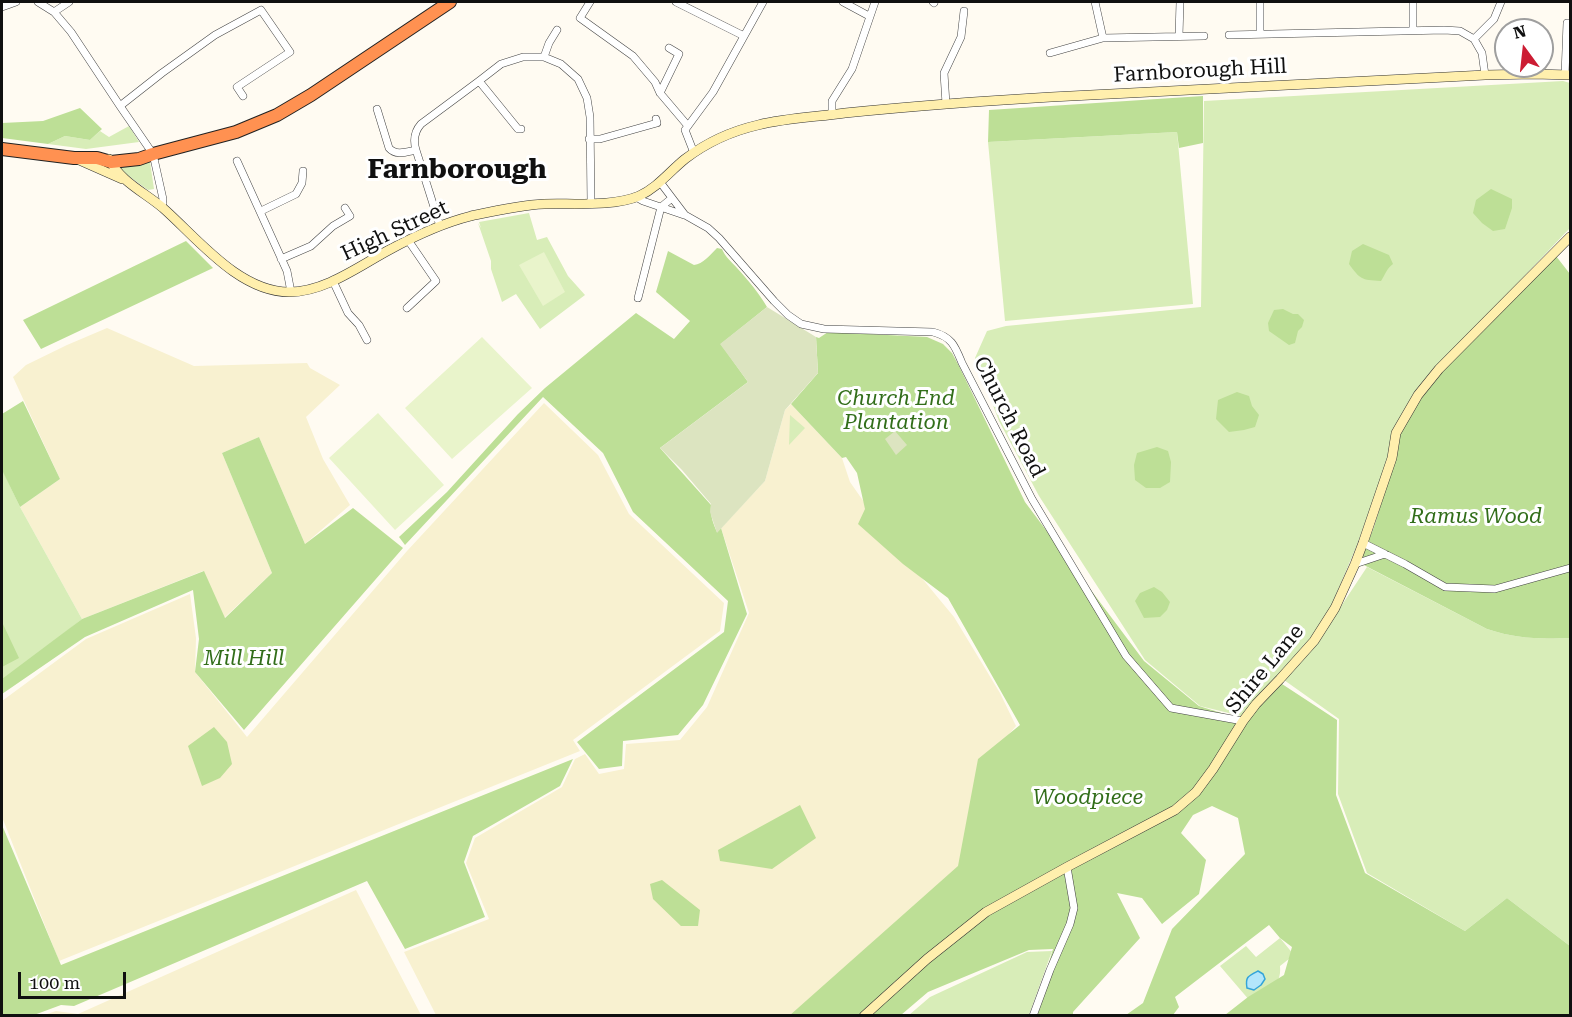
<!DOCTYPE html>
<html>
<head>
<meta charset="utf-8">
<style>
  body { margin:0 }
  #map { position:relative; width:1572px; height:1017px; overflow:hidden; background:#fffbf2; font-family:"Roboto Serif",serif }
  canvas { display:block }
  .frame { position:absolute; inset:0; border:3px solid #101010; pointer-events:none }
  .north { position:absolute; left:1494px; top:18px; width:60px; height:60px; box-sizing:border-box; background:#fff; border:2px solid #9f9f9f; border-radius:50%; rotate:345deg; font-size:16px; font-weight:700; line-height:24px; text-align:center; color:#101010 }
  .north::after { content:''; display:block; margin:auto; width:21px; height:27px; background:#cc1c33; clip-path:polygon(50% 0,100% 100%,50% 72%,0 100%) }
  .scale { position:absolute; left:18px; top:972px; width:108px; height:27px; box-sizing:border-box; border:3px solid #101010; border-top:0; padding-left:8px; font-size:18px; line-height:21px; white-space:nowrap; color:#101010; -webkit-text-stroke:4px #fff; paint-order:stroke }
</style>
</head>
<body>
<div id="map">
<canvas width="1572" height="1017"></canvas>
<div class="frame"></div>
<div class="north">N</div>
<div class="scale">100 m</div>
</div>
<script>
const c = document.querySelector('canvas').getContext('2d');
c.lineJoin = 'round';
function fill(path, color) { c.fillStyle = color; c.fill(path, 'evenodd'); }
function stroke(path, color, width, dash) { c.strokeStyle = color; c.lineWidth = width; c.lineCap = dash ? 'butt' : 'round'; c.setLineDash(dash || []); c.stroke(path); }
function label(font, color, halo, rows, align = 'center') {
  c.font = font + ' "Roboto Serif",serif'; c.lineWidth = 6; c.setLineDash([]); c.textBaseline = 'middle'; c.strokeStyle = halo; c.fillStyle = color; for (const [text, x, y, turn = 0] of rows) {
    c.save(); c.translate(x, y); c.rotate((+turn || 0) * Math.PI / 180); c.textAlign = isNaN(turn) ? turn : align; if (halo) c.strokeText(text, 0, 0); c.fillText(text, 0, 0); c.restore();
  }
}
const farmland = new Path2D(`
  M107 328 194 366 307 363 310 368 340 385 306 417 323 459 350 505 305 544 259 437 222 453 272 573 224 618 203 571 82 619 20 507 60 479 13 377 26 365 67 345Z
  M544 403 598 455 629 514 724 603 720 631 573 740 580 751 59 961 2 817V701L86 639 190 594 196 638 195 672 247 737 407 551Z
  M791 404 842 458 850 482 892 542 954 617 1000 693 1016 726 987 760 960 881 827 1015H436L404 952 489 919 466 863 475 838 562 787 575 759 585 754 599 774 624 769 626 744 680 740 707 707 749 613 721 528 765 481 785 410Z
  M356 890 421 1015H44L56 1011 78 1014Z`);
const green = new Path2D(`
  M1563 81 1570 83V228L1433 372 1389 456 1357 545 1332 604 1317 631 1241 716 1200 706 1145 660 1039 496 999 421 975 358 987 331 1006 326 1201 307 1204 101Z
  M129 126 139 142 86 149 48 144 65 136 90 140 100 131 109 137Z
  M1177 132 1193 304 1005 321 988 142Z
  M150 162 154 189 148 190 119 169 121 165Z
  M529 213 537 240 547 237 568 276 585 295 540 329 516 294 502 302 491 269V261L478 223 481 228 479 222Z
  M790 415 805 428 789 445Z
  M2 469 20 507 82 619 2 683Z
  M1367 567 1487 629C1517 639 1539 639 1570 638V946L1507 898 1465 931 1367 873 1338 794 1339 719 1284 680 1316 644Z
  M1280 938 1294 955 1280 966C1282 988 1266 991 1250 1001L1220 966 1246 946 1256 957Z
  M1052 951 1029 1015H909L930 997 1027 952Z`);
const forest = new Path2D(`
  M1203 96V143L1179 148 1177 132 988 142 989 110Z
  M80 108 102 129 90 140 65 136 48 144 2 138V123L43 121Z
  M1491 189 1512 199V208L1505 229 1493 231 1482 223 1473 213 1476 200Z
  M186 241 213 268 41 349 23 320Z
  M1363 244 1389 255 1393 264C1387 268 1385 275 1381 281 1361 280 1360 279 1349 264L1352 251Z
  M717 248 722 249C725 257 732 262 737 268 748 280 759 293 767 307L721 344 748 382 660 448 711 505C710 515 713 523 717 532L721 528 747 614 703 705 678 735 623 741 622 766 599 769 577 742 724 632 728 601 633 512 603 453 543 397 405 545 399 537 447 492 518 414 545 388 636 313 674 339 690 321 656 292 668 251 694 265C703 264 710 255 717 248Z
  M1556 256 1570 274V638C1539 639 1517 639 1487 629L1360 563 1374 527 1395 459 1399 434 1421 396 1444 369Z
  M1283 309 1293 314H1298L1304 320 1302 327 1298 331 1295 343 1289 345 1269 331 1268 323 1274 310Z
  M828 332 927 337 943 344 952 353 959 366 1025 502 1144 661 1199 706 1241 719 1259 706 1282 684 1337 720 1336 795 1365 873 1465 931 1507 898 1570 946V1015H1225L1248 997 1284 975 1292 947 1280 938 1269 925 1175 997 1179 1007 1173 1015H1126L1143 1003 1172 929 1245 854 1238 818 1212 806 1193 815 1181 833 1206 860 1199 894 1162 924 1142 898 1117 893 1140 938 1073 1012V1015H1033L1053 949 1029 950 928 992 901 1015 789 1016 958 866 978 759 1020 725 948 598 903 564 858 524 865 509 857 473 846 457 842 458 791 404 818 373 816 337 819 338Z
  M1237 392 1249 396 1252 406 1259 415 1255 427 1244 430 1229 432 1216 419 1218 400Z
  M23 401 60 479 20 507 2 470V414Z
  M259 437 305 544 353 508 403 548 244 730 195 672 199 639 193 590 85 637 2 694V679L82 619 204 571 225 618 272 573 222 453Z
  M1157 447 1168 451 1171 462 1170 482 1160 488H1146L1135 480 1134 465 1137 453Z
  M1154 587 1162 592 1170 602 1167 610 1160 617 1144 618 1135 601 1140 593Z
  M2 622 19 658 2 667Z
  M214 727 227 742 232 764 220 778 202 786 188 746Z
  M573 759 560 786 473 836 464 862 485 917 405 949 367 881 74 1006 61 1005 34 1015H2V825L61 965Z
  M800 805 816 838 772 869 720 861 718 850Z
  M662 880 700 910 698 926H681L653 899 650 884Z`);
const cemetery = new Path2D(`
  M767 307 816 337 818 373 785 410 765 481 717 533 710 512 711 504 682 470 660 448 748 382 720 344Z
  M895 431 907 445 896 455 885 439Z`);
const pitch = new Path2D(`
  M544 252 565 292 543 306 519 265Z
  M482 337 532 388 452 459 405 408Z
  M378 413 444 485 395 530 329 458Z`);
const water = new Path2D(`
  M1258 971 1263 974 1265 979 1261 985 1254 990 1247 988C1245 977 1248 976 1258 971Z`);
const street = new Path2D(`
  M38 2 54 12 71 32 120 106 153 154 163 199 162 207
  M590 2 580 18 633 56 655 82 660 93 688 126
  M676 2 744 36
  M843 2 869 16
  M933 2 934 3
  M1095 2 1103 38
  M1260 2V34
  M1413 2V30
  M2 7 16 2
  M54 12 69 2
  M1229 35 1444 30 1460 31 1474 39
  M1179 36 1180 2
  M1050 53 1103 38 1204 36
  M544 57 549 43 557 30
  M1485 75 1482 53 1474 39 1494 19 1501 2
  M1565 75 1567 23H1570
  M479 81 518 129H521
  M660 93 679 54 669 48
  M946 104 944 73 961 37 964 11
  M120 106 162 73 215 35 261 10 290 52 237 87 243 96
  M377 109 389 148C396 156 406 152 416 150
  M832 115V101L852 69 875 2
  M589 139H600L657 123 656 119
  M694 153 685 130 713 92 763 2
  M237 161 287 271 291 292
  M660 182 685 215 708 228 719 238 774 301 788 315 801 324 824 329 933 332C952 337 955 346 962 363L1032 499 1126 656 1171 708 1243 721
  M636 197 643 201 684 215
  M261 211 296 194 302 183 303 171
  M440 226 416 150C413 140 414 132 421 124L479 81 501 64 523 57H544L561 64 578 79 587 98 590 117 591 203
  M281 259 311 246 333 226 350 216 345 208
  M333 281 348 313 359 325 367 340
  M638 298 661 207 672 198
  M407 308 436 281 408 240
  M1363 543 1405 564 1445 587 1495 589 1570 568
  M1355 564 1385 554
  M1033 1016 1050 970 1070 924 1074 908 1067 867`);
const secondary = new Path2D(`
  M109 159C121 182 144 192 163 208 197 238 239 292 289 292 325 292 359 266 389 250 415 236 443 223 471 216 494 211 520 205 544 204 571 203 613 207 639 196 657 188 670 171 685 159 706 143 732 131 758 125 786 118 816 117 845 113 914 106 982 101 1051 97 1195 90 1340 82 1485 75L1534 74 1570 75
  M79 160 122 179
  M864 1016 927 959 986 912 1067 867 1175 810 1196 792 1213 769 1243 721 1256 704 1280 679 1314 641 1335 608 1355 564 1363 543 1392 458 1396 433 1418 395 1439 369 1570 237`);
const highway = new Path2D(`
  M2 149 74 158H97L111 162 139 159 153 154 236 132 277 115 311 95 450 2`);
const streetNames = [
  ["Farnborough Hill",1200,71,-3],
  ["High Street",395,231,-25],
  ["Church Road",1009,417,63],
  ["Shire Lane",1265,669,-50]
];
const parkNames = [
  ["Church End",896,399],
  ["Plantation",896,423],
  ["Ramus Wood",1476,517],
  ["Mill Hill",244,659],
  ["Woodpiece",1088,798]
];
const districtNames = [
  ["Farnborough",457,170]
];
fill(farmland, '#f8f1d0');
fill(green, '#d8edb8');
fill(forest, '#bddf96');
fill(cemetery, '#dce4c0');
fill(pitch, '#e9f4cb');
fill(water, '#b3e6fb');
stroke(water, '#34a4d8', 1.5);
stroke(street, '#434343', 8);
stroke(secondary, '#323232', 10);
stroke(highway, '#212121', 14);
stroke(street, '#fff', 7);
stroke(secondary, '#ffefad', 9);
stroke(highway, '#ff9151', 12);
label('21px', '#101010', '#fff', streetNames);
label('italic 21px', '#326e1a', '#fff', parkNames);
label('bold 27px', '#101010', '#fff', districtNames);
</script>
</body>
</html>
